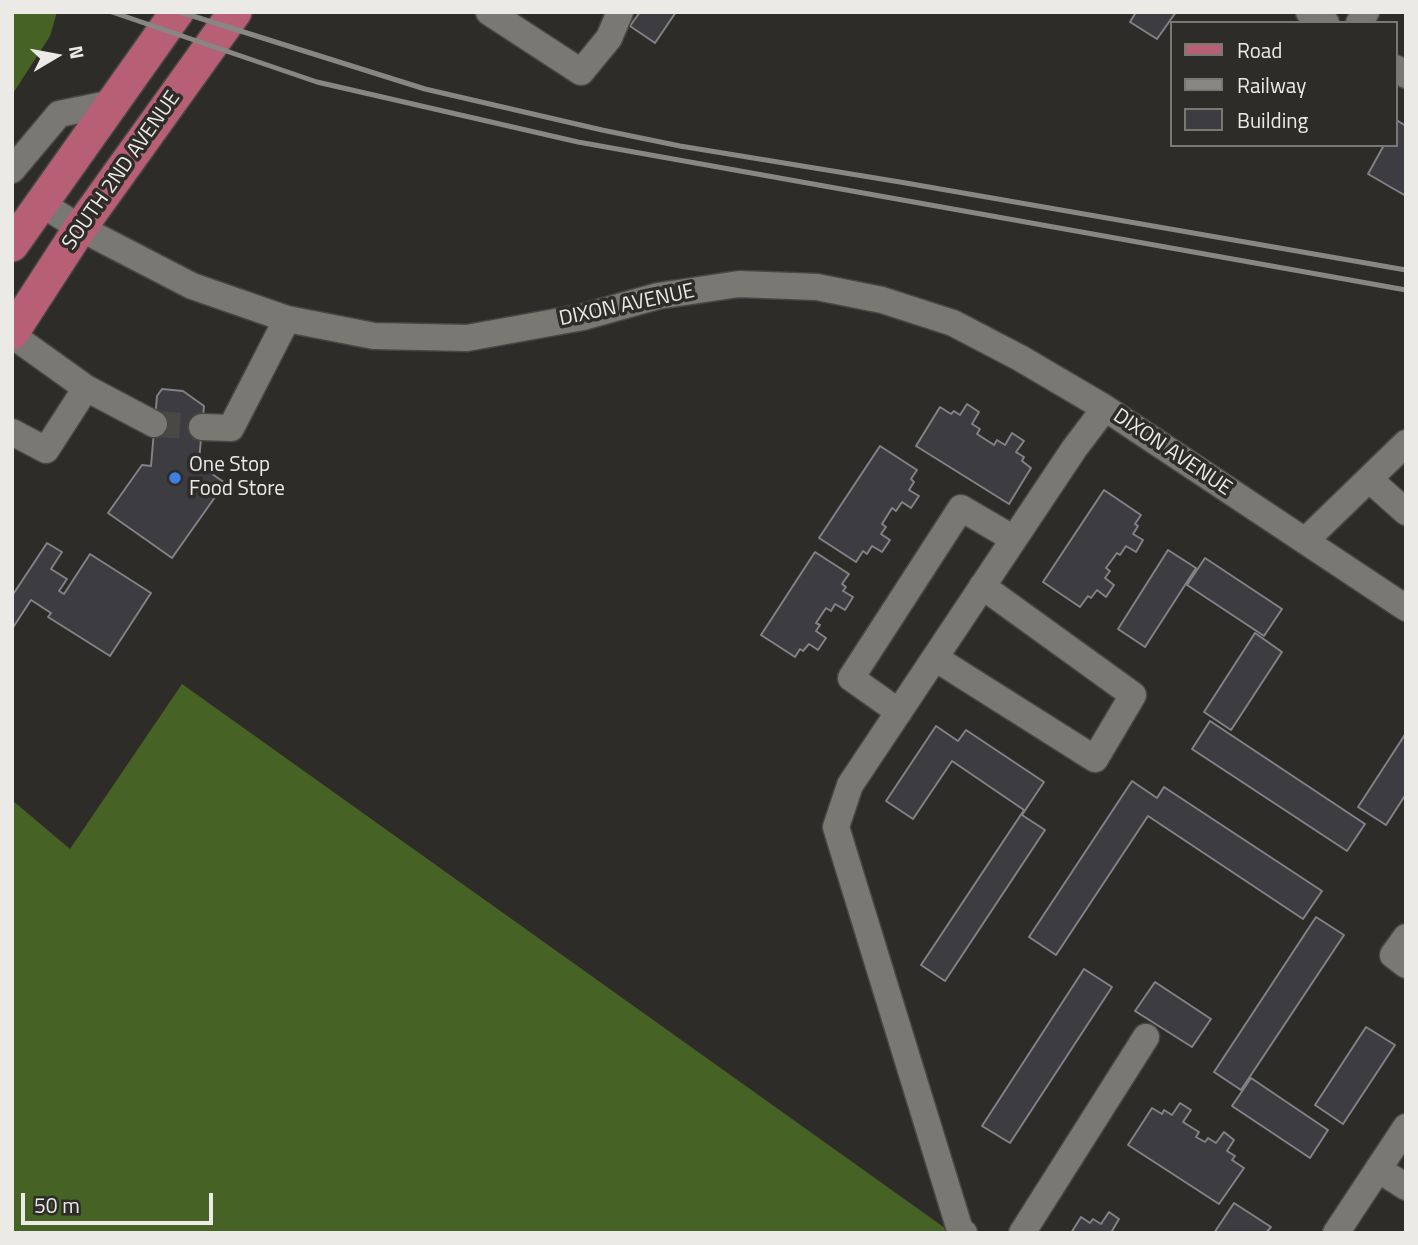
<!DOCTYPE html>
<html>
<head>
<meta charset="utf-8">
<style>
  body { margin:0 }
  #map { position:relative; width:1418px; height:1245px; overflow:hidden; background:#2d2c28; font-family:"Titillium Web",sans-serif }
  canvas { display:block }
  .frame { position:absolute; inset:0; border:14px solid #ebeae7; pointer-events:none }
  .legend { position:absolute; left:1170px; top:21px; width:228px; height:126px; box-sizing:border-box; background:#2d2c28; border:2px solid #797874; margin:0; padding:9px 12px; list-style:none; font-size:21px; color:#ebeae7 }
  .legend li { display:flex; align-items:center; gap:14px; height:35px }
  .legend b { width:35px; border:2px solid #797874 }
  .north { position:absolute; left:21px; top:21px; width:70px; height:70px; -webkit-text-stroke:5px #2d2c28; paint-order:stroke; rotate:80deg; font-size:19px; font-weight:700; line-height:28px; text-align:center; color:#ebeae7 }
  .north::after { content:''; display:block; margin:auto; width:24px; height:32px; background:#ebeae7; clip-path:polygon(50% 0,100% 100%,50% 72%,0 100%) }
  .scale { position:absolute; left:21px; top:1193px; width:192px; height:32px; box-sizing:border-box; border:4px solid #ebeae7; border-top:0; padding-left:9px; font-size:21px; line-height:24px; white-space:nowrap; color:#ebeae7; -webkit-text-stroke:5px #2d2c28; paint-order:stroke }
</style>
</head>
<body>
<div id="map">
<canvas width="1418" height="1245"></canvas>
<div class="frame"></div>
<ul class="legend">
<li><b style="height:9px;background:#b76075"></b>Road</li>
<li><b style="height:9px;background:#888783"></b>Railway</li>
<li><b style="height:19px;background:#3d3d41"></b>Building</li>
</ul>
<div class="north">N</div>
<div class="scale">50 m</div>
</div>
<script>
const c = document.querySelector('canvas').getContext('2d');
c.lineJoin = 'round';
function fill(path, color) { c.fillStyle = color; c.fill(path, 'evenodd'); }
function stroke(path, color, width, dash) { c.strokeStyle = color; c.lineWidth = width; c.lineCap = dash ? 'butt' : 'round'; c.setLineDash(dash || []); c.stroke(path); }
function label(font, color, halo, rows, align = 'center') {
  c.font = font + ' "Titillium Web",sans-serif'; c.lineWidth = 7; c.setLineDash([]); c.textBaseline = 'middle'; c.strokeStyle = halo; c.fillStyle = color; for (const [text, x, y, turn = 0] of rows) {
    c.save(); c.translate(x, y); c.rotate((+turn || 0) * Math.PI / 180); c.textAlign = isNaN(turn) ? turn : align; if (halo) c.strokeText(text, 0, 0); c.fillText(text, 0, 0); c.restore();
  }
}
const forest = new Path2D(`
  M12 12H57L50 36 12 95Z
  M182 684 952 1233H12V800L70 849Z`);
const building = new Path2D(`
  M640 12H676L655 43 630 26Z
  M1136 12H1176L1157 39 1130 22Z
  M1398 121 1406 126V196L1368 174 1384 145H1395V126Z
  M162 389 183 391 204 406 198 472 208 471 225 483 172 558 108 513 142 465 151 466 157 396Z
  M967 404 979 412 972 424 980 429 977 434 994 445 997 440 1005 445 1012 433 1024 441 1016 452 1024 457 1022 461 1031 468 1009 504 916 446 940 407 951 414 954 411 960 415Z
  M880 446 917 470 911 479 914 482 909 490 919 496 911 508 902 502 896 511 892 508 882 524 886 527 881 534 890 540 882 552 872 546 867 554 863 551 856 562 819 538Z
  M1104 490 1141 515 1135 524 1138 526 1133 534 1143 540 1136 552 1126 546 1120 555 1117 553 1106 568 1110 571 1105 578 1114 585 1106 597 1097 590 1091 598 1088 596 1080 607 1043 582Z
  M47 543 62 552 51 569 67 579 59 591 64 594 90 554 151 593 110 656 48 617 51 613 31 600 12 629V596Z
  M1168 550 1196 568 1145 647 1118 629Z
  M815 552 849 574 842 584 846 587 843 591 853 597 845 610 835 604 831 611 826 608 816 623 820 625 816 631 826 638 818 650 809 644 803 651 800 649 795 657 761 635Z
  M1205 558 1282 609 1264 636 1187 585Z
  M1255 633 1282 652 1231 730 1204 712Z
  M1210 721 1365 824 1347 851 1192 749Z
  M936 726 958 741 966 730 1044 782 1022 815 1045 830 945 981 921 965 1024 810 952 761 913 819 886 801Z
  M1406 733V794L1386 825 1358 807Z
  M1132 781 1157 798 1164 787 1322 891 1303 919 1148 816 1056 955 1029 937Z
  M1316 917 1344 935 1241 1090 1214 1072Z
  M1084 969 1112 987 1010 1143 982 1126Z
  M1155 982 1211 1019 1192 1047 1135 1011Z
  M1366 1027 1395 1045 1343 1124 1315 1105Z
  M1251 1078 1328 1130 1310 1158 1232 1106Z
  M1180 1103 1191 1110 1183 1122 1199 1132 1196 1137 1205 1142 1208 1138 1216 1143 1224 1132 1234 1140 1227 1151 1235 1156 1232 1160 1244 1168 1219 1204 1128 1145 1152 1108 1162 1114 1164 1110 1172 1115Z
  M1234 1203 1271 1227 1266 1233H1214Z
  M1109 1212 1119 1219 1112 1231 1115 1233H1071L1081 1217 1090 1223 1093 1219 1101 1224Z`);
const minorTunnel = new Path2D(`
  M154 424 202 427`);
const minor = new Path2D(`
  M489 12 581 72 609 38 620 12
  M1309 12 1326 23
  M1359 23 1366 12
  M1395 68 1406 75
  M12 170 59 114 113 103
  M42 204 80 228 192 286 287 319 374 336 467 338 583 317 658 296 739 284 817 287 882 300 953 323 1020 358 1105 408 1406 608
  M12 335 86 388 46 450 12 432
  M86 388 154 424
  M202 427 231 428 287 319
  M1369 479 1406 512
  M1305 541 1406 443
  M935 658 1095 759 1133 695 982 586
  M899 712 851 678 961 508 1014 539
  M1406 937 1393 955 1406 965
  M1378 1169 1406 1187
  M964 1233 960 1230 836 827 850 785 1074 449 1105 408
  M1022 1233 1146 1037
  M1336 1233 1406 1127`);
const major = new Path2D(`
  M12 245 177 12
  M12 333 80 228 235 12`);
const rail = new Path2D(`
  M112 12 317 82 578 142 1406 290
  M180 12 425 89 602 130 680 146 900 182 1406 270`);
const markers = [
  [175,478,7,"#3f7fe0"]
];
const streetNames = [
  ["SOUTH 2ND AVENUE",122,171,-55],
  ["DIXON AVENUE",627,306,-12],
  ["DIXON AVENUE",1172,453,34]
];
const poiNames = [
  ["One Stop",189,466],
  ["Food Store",189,490]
];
fill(forest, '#466325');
fill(building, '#3d3d41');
stroke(building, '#818186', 2);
stroke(minorTunnel, '#4a4845', 26, [26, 13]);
stroke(minor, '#494744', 29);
stroke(major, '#494744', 36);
stroke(minor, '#7a7873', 26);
stroke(major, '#b76075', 33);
stroke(rail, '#888783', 5);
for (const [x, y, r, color] of markers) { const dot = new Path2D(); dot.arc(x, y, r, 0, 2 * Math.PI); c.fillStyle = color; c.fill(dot); stroke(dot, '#2d2c28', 2.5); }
label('21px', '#ebeae7', '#2d2c28', streetNames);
label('21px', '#ebeae7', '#2d2c28', poiNames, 'left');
</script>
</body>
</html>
